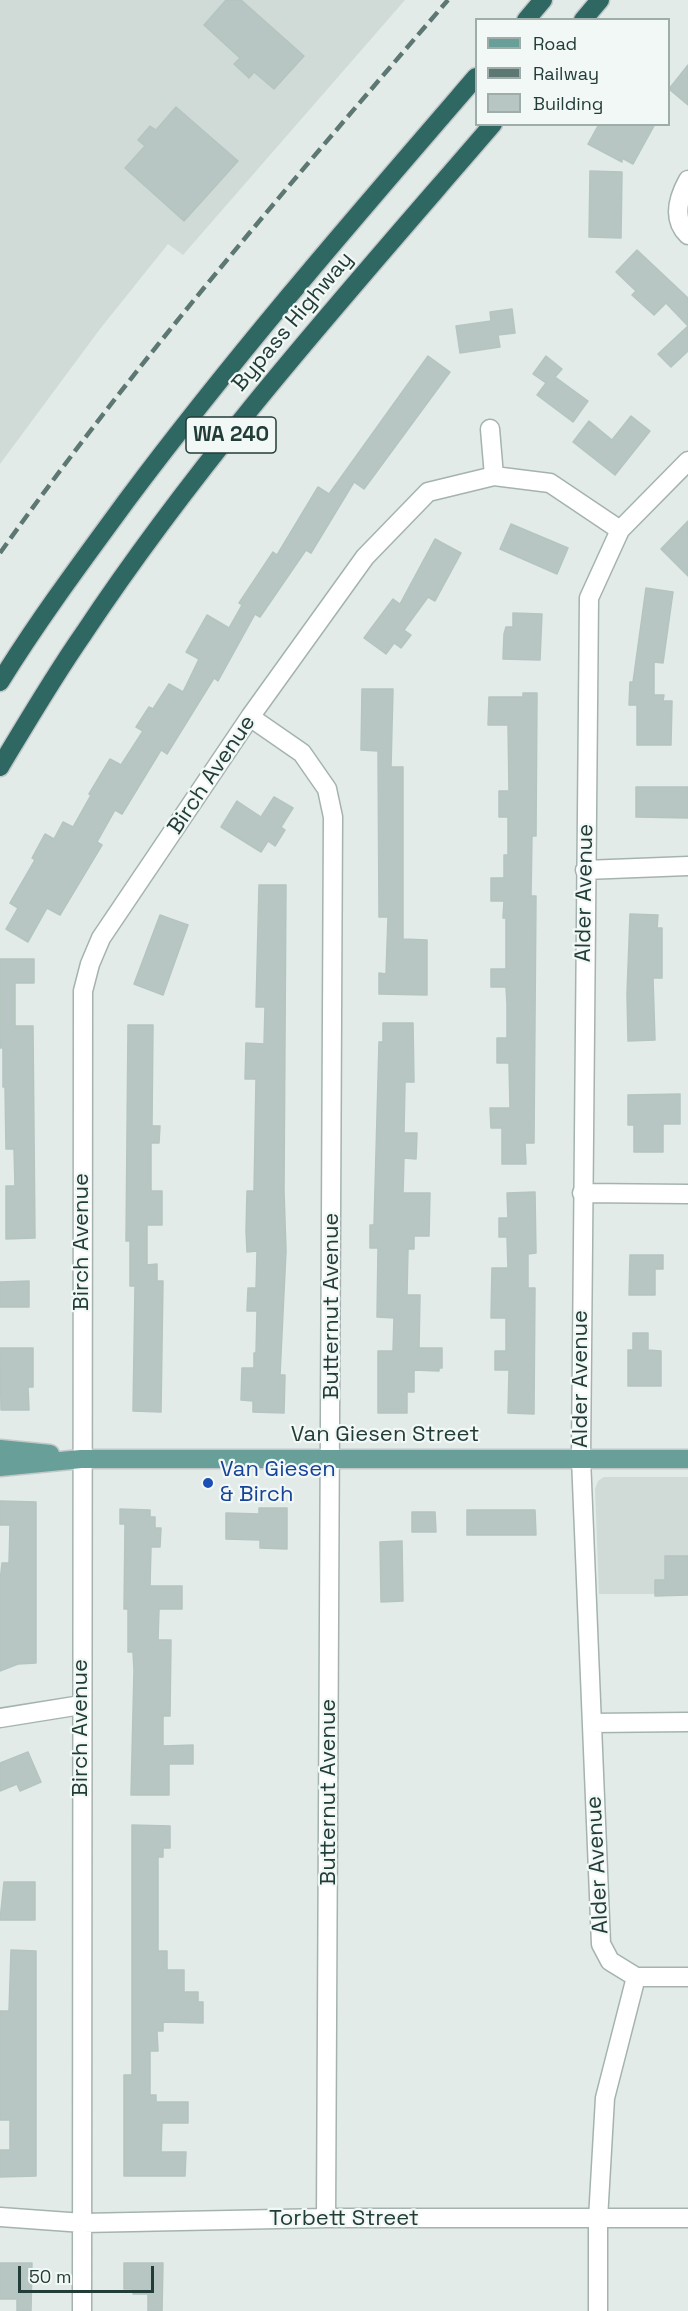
<!DOCTYPE html>
<html>
<head>
<meta charset="utf-8">
<style>
  body { margin:0 }
  #map { position:relative; width:688px; height:2311px; overflow:hidden; background:#e2ebe8; font-family:"Space Grotesk",sans-serif }
  canvas { display:block }
  .legend { position:absolute; left:475px; top:18px; width:195px; height:108px; box-sizing:border-box; background:#f2f8f6; border:2px solid #9fadaa; margin:0; padding:8px 10px; list-style:none; font-size:18px; color:#223c38 }
  .legend li { display:flex; align-items:center; gap:12px; height:30px }
  .legend b { width:30px; border:2px solid #9fadaa }
  .scale { position:absolute; left:18px; top:2266px; width:136px; height:27px; box-sizing:border-box; border:3px solid #223c38; border-top:0; padding-left:8px; font-size:18px; line-height:21px; white-space:nowrap; color:#223c38; -webkit-text-stroke:4px #f2f8f6; paint-order:stroke }
</style>
</head>
<body>
<div id="map">
<canvas width="688" height="2311"></canvas>
<ul class="legend">
<li><b style="height:8px;background:#689f98"></b>Road</li>
<li><b style="height:8px;background:#5d7773"></b>Railway</li>
<li><b style="height:16px;background:#b7c6c2"></b>Building</li>
</ul>
<div class="scale">50 m</div>
</div>
<script>
const c = document.querySelector('canvas').getContext('2d');
c.lineJoin = 'round';
function fill(path, color) { c.fillStyle = color; c.fill(path, 'evenodd'); }
function stroke(path, color, width, dash) { c.strokeStyle = color; c.lineWidth = width; c.lineCap = dash ? 'butt' : 'round'; c.setLineDash(dash || []); c.stroke(path); }
function label(font, color, halo, rows, align = 'center') {
  c.font = font + ' "Space Grotesk",sans-serif'; c.lineWidth = 4.5; c.setLineDash([]); c.textBaseline = 'middle'; c.strokeStyle = halo; c.fillStyle = color; for (const [text, x, y, turn = 0] of rows) {
    c.save(); c.translate(x, y); c.rotate((+turn || 0) * Math.PI / 180); c.textAlign = isNaN(turn) ? turn : align; if (halo) c.strokeText(text, 0, 0); c.fillText(text, 0, 0); c.restore();
  }
}
const built = new Path2D(`
  M0 0H405L183 255 168 244 100 329 0 464Z
  M604 1477H688V1594H599L595 1489 598 1481Z`);
const building = new Path2D(`
  M226 0H241L304 56 274 89 254 72 249 78 234 64 240 58 204 25Z
  M688 65V105L669 89Z
  M176 107 238 161 184 221 125 168 145 146 138 140 150 126 156 130Z
  M599 124H655L633 164 622 158V162L588 144Z
  M590 171 622 172 621 238 589 237Z
  M637 250 688 298V351L671 367 658 354 688 326 666 303 654 315 632 295 636 291 616 272Z
  M512 309 515 333 498 335 500 347 460 353 456 326 491 321 490 312Z
  M428 356 450 372 364 489 354 482 311 553 306 550 260 617 255 614 218 681 214 678 167 754 161 750 122 814 115 810 97 842 102 845 60 915 47 908 28 942 6 929 18 908 10 903 35 860 32 858 45 834 54 839 63 822 73 827 91 795 89 794 110 759 121 765 143 731 136 727 149 707 153 709 169 684 183 692 199 659 186 652 207 615 229 628 242 605 239 603 273 552 277 555 318 487 329 494Z
  M546 356 562 369 555 377 588 401 573 422 537 395 546 383 533 374Z
  M631 416 650 431 615 475 573 442 589 421 612 440Z
  M688 521V576L661 549Z
  M511 524 568 548 557 574 500 549Z
  M435 539 461 553 435 601 428 597 404 630 411 635 401 648 394 643 386 654 364 638 393 599 400 604Z
  M646 588 673 592 663 663 654 662V695H664L663 701H672L671 745H637V705H629L630 682H633Z
  M513 613 542 614 540 660 503 659 504 634 506 627H513Z
  M362 689H393L391 767H403V939L427 940V995L379 994V973L386 974 388 917H379L378 751 361 750Z
  M523 693H537L536 836H532L531 896H536L534 1143H525L526 1164H502V1128H491L490 1108H510L509 1063H497V1038H507V1004L506 987H491V969H506V918H503L504 901H491V878H504V855H508V817H499V791H509L508 725H488L489 697H523Z
  M636 787H688V818L636 817Z
  M274 797 293 808 281 827 285 830 275 846 268 841 261 852 221 827 237 801 261 817Z
  M259 885H286L284 1191 286 1251 280 1375H285L284 1413 253 1412V1401L241 1400 242 1368H254V1353H256L257 1311H247L248 1288H256L257 1251 247 1252 246 1231 247 1191H254L256 1079H245L246 1043 264 1044 265 1007H256Z
  M630 914 658 915 657 928H662V978H653L655 1040 628 1041 627 994Z
  M160 915 188 925 163 995 134 984Z
  M0 959H34V983H15V1026H33L35 1238 6 1239V1186H15L14 1149H6L5 1087H3V1048H0Z
  M383 1023H413L414 1082H405L404 1133H417L416 1159 404 1158 403 1193H430L429 1236H414V1249H408L407 1295H420L419 1348H442V1368H439V1371L414 1370V1392H407V1413H378V1351H393L394 1318 377 1317 378 1248H370V1225H374L379 1042H383Z
  M128 1025H153L152 1126H160L159 1143H151V1191H162V1225H147V1265L157 1264V1281H163L161 1412 133 1411 135 1286H130V1241H126Z
  M680 1094V1124H663V1152H634V1125H628V1095Z
  M535 1192 536 1253 528 1254V1288H535L534 1414 508 1413 509 1370H495V1351H506V1318H491L492 1268H508L507 1237H499V1218H508L507 1193Z
  M630 1255H663V1269H655V1295H629Z
  M29 1281V1307H0V1282Z
  M633 1333H648V1350L661 1351V1386H628V1350H633Z
  M0 1348H33V1387H28L29 1410H1Z
  M0 1501 36 1502V1663L18 1664 0 1671V1582L2 1563H9L10 1525H0Z
  M259 1508H287V1549L260 1548V1540L226 1539V1513L259 1514Z
  M120 1509 150 1510V1517H155V1528H161L160 1547H151L150 1586H182V1609H159L158 1640H171L170 1716H163V1746L193 1745V1764H169V1795H131L134 1670 133 1652H128V1609H124L125 1524H120Z
  M467 1510H535L536 1535H467Z
  M412 1512H435L436 1532H412Z
  M402 1541 403 1601 381 1602 380 1542Z
  M665 1556H688V1595L655 1596V1580H665Z
  M28 1752 41 1782 20 1791 17 1784 0 1791V1763Z
  M132 1825 170 1826V1848H163V1857H158V1951H167V1970H184V1992H198V2002H203V2023L163 2022V2031H157L158 2051H150V2095H156V2102H188V2123H162L161 2152H186L185 2176H124V2075H132Z
  M4 1882H35V1920H0Z
  M11 1950 36 1951V2176L0 2177V2150H10V2120H0V2011H9Z
  M0 2263H32L31 2311H17V2299H0Z
  M124 2263H163L162 2311H148V2294H133V2289H124Z`);
const minor = new Path2D(`
  M688 180C678 198 672 219 688 235
  M490 429 494 476
  M250 717 302 753 327 789 333 817 326 2218
  M585 870 688 866
  M582 1193 688 1194
  M0 1718 81 1705
  M592 1723 688 1722
  M636 1977H688
  M0 2217 83 2223 326 2218H688
  M82 2311 83 991 90 964 101 938 250 717 365 557 428 492 494 476 550 483 620 530
  M598 2311V2219L605 2098 636 1977 610 1961 601 1944 581 1458 589 598 620 530 688 461`);
const major = new Path2D(`
  M0 1449 50 1454
  M0 1467 81 1459H688`);
const highway = new Path2D(`
  M526 20 543 0
  M583 20 600 0
  M0 682C39 619 83 560 127 500 237 353 357 215 476 77
  M0 767C27 722 54 676 84 633 204 452 351 289 493 124`);
const rail = new Path2D(`
  M0 553C138 359 293 180 448 0`);
const markers = [
  [208,1483,6,"#1a4fb4"]
];
const shields = [
  [231,435,90]
];
const shieldNames = [
  ["WA 240",231,435]
];
const streetNames = [
  ["Bypass Highway",293,322,-50],
  ["Birch Avenue",212,775,-56],
  ["Alder Avenue",585,893,-89],
  ["Birch Avenue",82,1242,-90],
  ["Butternut Avenue",332,1306,-90],
  ["Alder Avenue",581,1379,-90],
  ["Van Giesen Street",385,1435],
  ["Birch Avenue",81,1728,-90],
  ["Butternut Avenue",329,1792,-90],
  ["Alder Avenue",598,1865,-93],
  ["Torbett Street",344,2219]
];
const transitNames = [
  ["Van Giesen",220,1470],
  ["& Birch",220,1495]
];
fill(built, '#d0dbd7');
fill(building, '#b7c6c2');
stroke(building, '#b4c5c0', 1.5);
stroke(minor, '#a5b3b0', 21);
stroke(major, '#c1c8c7', 21);
stroke(highway, '#c1c8c7', 21);
stroke(minor, '#fff', 18);
stroke(major, '#689f98', 18);
stroke(highway, '#2f6762', 18);
stroke(rail, '#5d7773', 4.5, [12, 6]);
for (const [x, y, r, color] of markers) { const dot = new Path2D(); dot.arc(x, y, r, 0, 2 * Math.PI); c.fillStyle = color; c.fill(dot); stroke(dot, '#f2f8f6', 2); }
for (const [x, y, w] of shields) { const box = new Path2D(); box.roundRect(x - w / 2, y - 18, w, 36, 4.5); c.fillStyle = '#f2f8f6'; c.fill(box); stroke(box, '#223c38', 1.5); }
label('bold 21px', '#223c38', null, shieldNames);
label('22px', '#223c38', '#f2f8f6', streetNames);
label('22px', '#164399', '#f2f8f6', transitNames, 'left');
</script>
</body>
</html>
